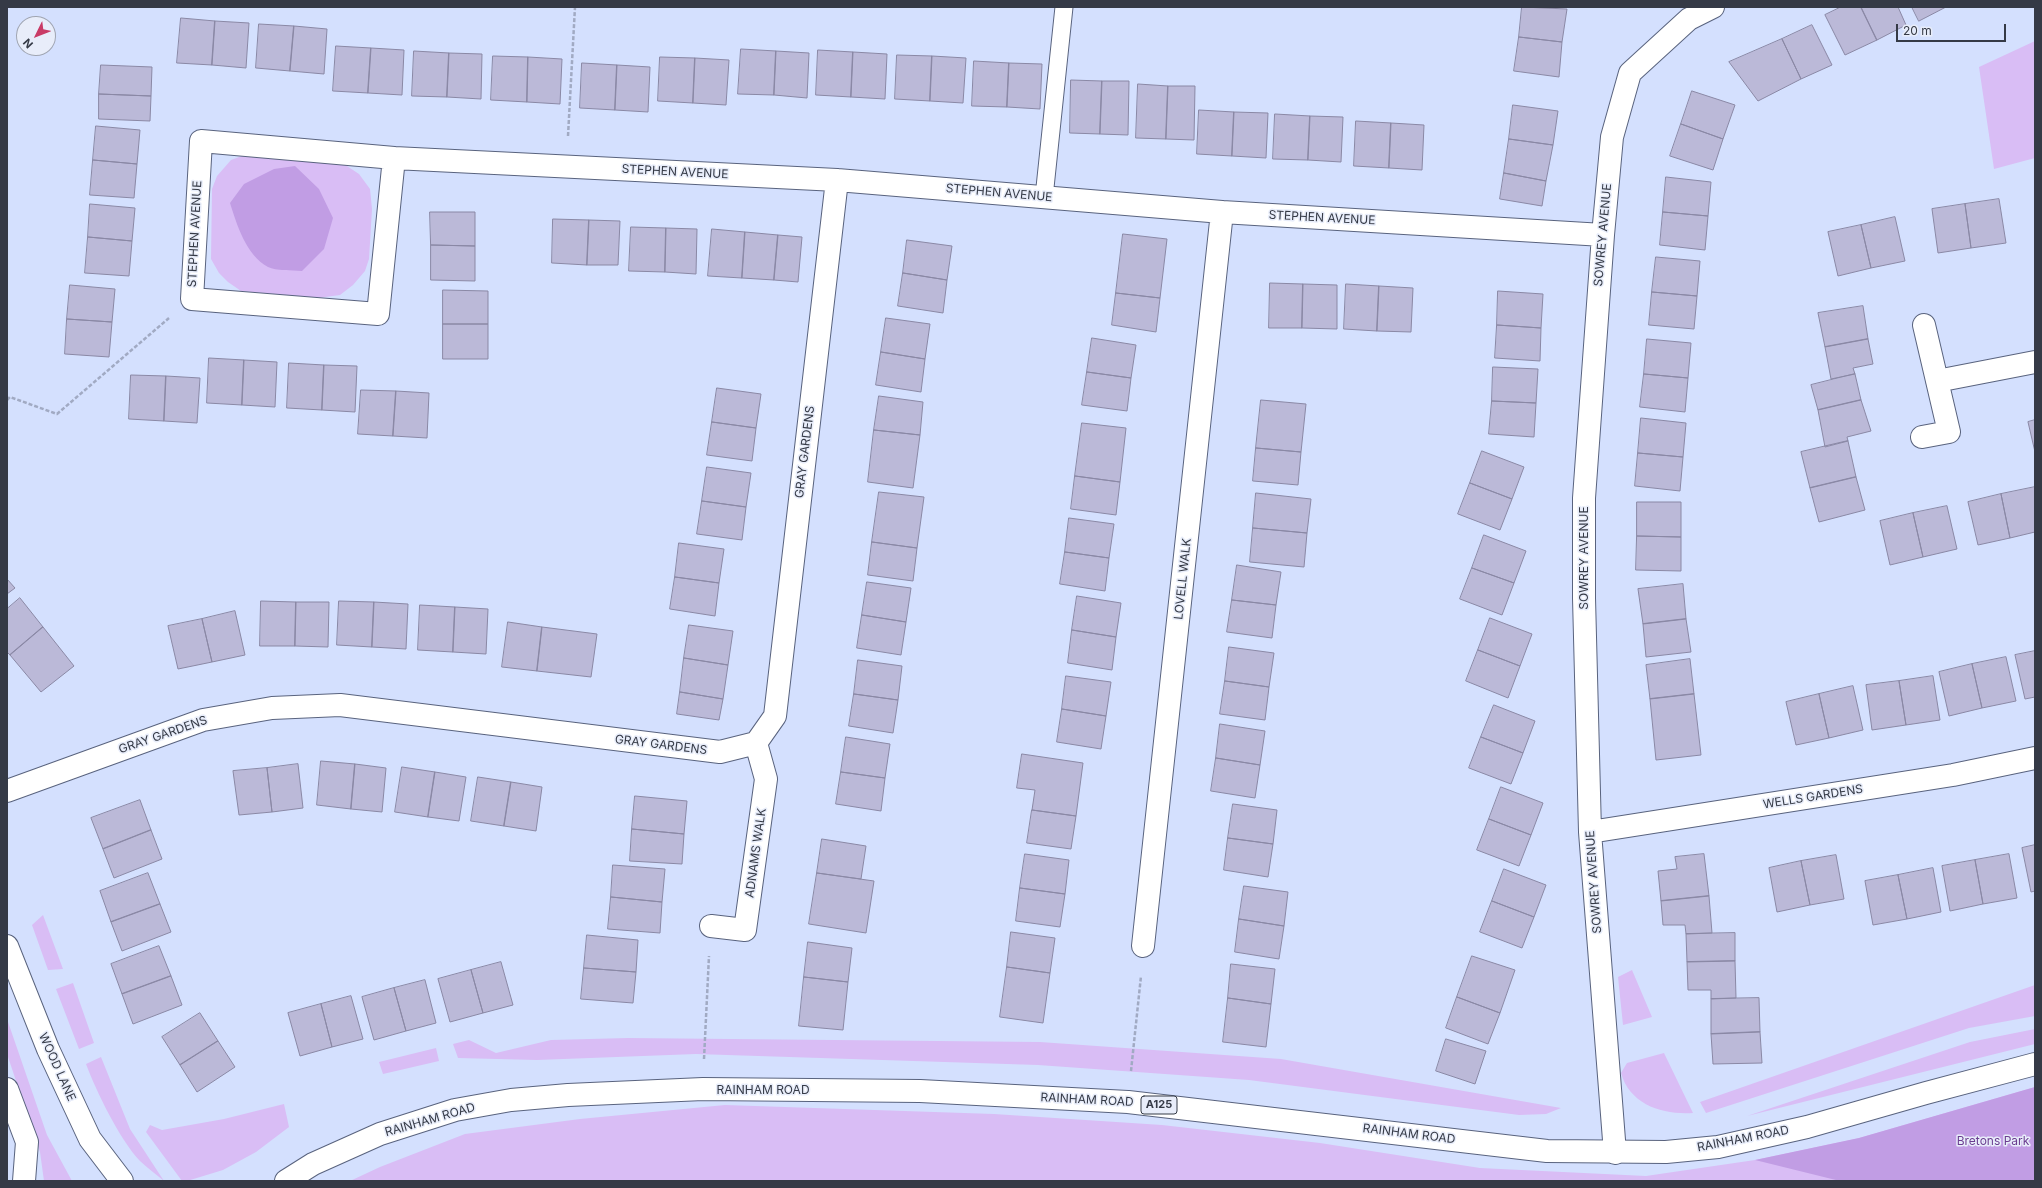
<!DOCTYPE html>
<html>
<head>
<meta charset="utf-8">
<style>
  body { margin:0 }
  #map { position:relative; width:2042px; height:1188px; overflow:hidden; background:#d4e0fe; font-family:Inter,sans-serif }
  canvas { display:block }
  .frame { position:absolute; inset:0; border:8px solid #353a46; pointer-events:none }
  .north { position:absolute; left:16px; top:16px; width:40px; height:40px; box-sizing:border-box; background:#e8edfa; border:1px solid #a0a5b2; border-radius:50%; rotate:227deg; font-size:11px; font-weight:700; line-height:16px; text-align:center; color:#353a46 }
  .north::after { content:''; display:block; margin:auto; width:14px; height:18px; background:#c93b66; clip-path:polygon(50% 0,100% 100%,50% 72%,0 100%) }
  .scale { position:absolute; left:1896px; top:24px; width:110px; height:18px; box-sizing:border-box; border:2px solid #353a46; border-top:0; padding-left:5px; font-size:12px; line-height:14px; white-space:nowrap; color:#353a46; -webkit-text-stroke:3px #e8edfa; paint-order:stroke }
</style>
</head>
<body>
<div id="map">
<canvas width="2042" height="1188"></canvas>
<div class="frame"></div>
<div class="north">N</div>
<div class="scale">20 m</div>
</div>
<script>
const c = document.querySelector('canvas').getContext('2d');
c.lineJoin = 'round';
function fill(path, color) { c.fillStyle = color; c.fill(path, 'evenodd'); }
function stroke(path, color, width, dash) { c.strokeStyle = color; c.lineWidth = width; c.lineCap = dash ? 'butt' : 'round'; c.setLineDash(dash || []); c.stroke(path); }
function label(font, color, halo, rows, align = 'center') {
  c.font = font + ' Inter,sans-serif'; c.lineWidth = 3; c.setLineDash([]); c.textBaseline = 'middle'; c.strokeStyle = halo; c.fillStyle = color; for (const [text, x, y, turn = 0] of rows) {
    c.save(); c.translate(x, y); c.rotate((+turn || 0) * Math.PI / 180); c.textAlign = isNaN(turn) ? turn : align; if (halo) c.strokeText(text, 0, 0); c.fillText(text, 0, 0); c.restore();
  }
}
const green = new Path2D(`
  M2035 41V158L1994 169 1979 67Z
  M250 153 341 162 359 174 370 189 372 209 369 259 365 271 353 285 340 295 318 298 241 291 228 282 219 273 211 259 212 189 217 176 231 160Z
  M43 915 63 969 48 970 32 925Z
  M1632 970 1652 1017 1623 1025 1618 977Z
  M73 983 94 1043 79 1049 56 989Z
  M2035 985V1016L1969 1028 1706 1113 1700 1102Z
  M7 1019 47 1135 72 1181H44L40 1152 7 1054Z
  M2035 1029V1044L1747 1116 1970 1042Z
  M628 1038 1040 1042 1281 1059 1561 1108 1546 1114 1519 1115 1249 1080 1038 1065 696 1054 537 1060 458 1058 453 1044 469 1040 496 1053 551 1040Z
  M436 1048 439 1061 383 1074 379 1062Z
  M1664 1053 1693 1113C1663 1115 1630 1105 1621 1073L1627 1063Z
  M101 1057 130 1129 164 1181C156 1174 147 1168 140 1161 120 1140 96 1091 86 1064Z
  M2035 1087V1181H350L380 1167 465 1134 580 1119 725 1105 994 1114 1162 1125 1320 1143 1480 1168 1646 1176 1755 1160 1859 1138Z
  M284 1104 289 1127 256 1152 223 1170 187 1181H182L146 1132 150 1125 162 1130 224 1119Z`);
const forest = new Path2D(`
  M295 166 319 189 333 218 324 249 302 271C292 270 276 271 268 267 246 255 237 225 230 203L244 184 274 169Z
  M2035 1087V1181H1840L1755 1160 1859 1138Z`);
const building = new Path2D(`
  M1522 7 1567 9 1562 42 1519 37Z
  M1841 7H1861L1877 40 1845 55 1825 15Z
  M1861 7H1898L1906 25 1877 40Z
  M1912 7H1946L1919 21Z
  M181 18 215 21 212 65 177 63Z
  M215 21 249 23 246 68 212 65Z
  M259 24 294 26 290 71 256 68Z
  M1812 25 1832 65 1801 79 1782 39Z
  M294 26 327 29 324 74 290 71Z
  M1519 37 1562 42 1559 77 1514 71Z
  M1782 39 1801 79 1758 101 1729 62Z
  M336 46 371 48 368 93 333 91Z
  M371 48 404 50 402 95 368 93Z
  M741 49 776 51 774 95 738 94Z
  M818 50 853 52 851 97 816 95Z
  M414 51 449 53 447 97 412 96Z
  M776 51 809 53 807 98 774 95Z
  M853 52 887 54 885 99 851 97Z
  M449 53 482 54 481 99 447 97Z
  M897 55 932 56 930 101 895 99Z
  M493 56 528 57 527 102 491 100Z
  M932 56 966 58 963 103 930 101Z
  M528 57 562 59 560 104 527 102Z
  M660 57 695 58 693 103 658 101Z
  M695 58 729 60 726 105 693 103Z
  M974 61 1009 63 1007 107 972 106Z
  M582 63 617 65 615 110 580 108Z
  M1009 63 1042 64 1040 109 1007 107Z
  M101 65 152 67 151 96 99 94Z
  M617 65 650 67 648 112 615 110Z
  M1071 80 1102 81 1100 134 1070 133Z
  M1102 81H1129L1128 135 1100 134Z
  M1138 84 1168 86 1166 139 1136 138Z
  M1168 86H1195L1194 140 1166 139Z
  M1692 91 1735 105 1723 139 1681 124Z
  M99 94 151 96 150 121 99 119Z
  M1513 105 1558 111 1553 145 1509 139Z
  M1199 110 1234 112 1232 156 1197 154Z
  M1234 112 1268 113 1266 158 1232 156Z
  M1275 114 1310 116 1308 160 1273 159Z
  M1310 116 1343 117 1341 162 1308 160Z
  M1356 121 1391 123 1389 168 1354 166Z
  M1391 123 1424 125 1422 170 1389 168Z
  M1681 124 1723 139 1713 170 1670 156Z
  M96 126 140 130 137 164 93 160Z
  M1509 139 1553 145 1546 181 1504 173Z
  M93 160 137 164 134 198 90 195Z
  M1504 173 1546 181 1542 206 1500 199Z
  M1666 177 1711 182 1708 216 1663 212Z
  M1999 199 2006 243 1971 248 1965 204Z
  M90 204 135 208 132 241 88 237Z
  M1965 204 1971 248 1938 253 1932 209Z
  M430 212H475V246L431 245Z
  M1663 212 1708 216 1705 250 1660 245Z
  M1895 217 1905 261 1871 268 1861 225Z
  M553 219 589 220 587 265 552 263Z
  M589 220 620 221 618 265H587Z
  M1861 225 1871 268 1838 276 1828 232Z
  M631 227 666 228 665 272 629 271Z
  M666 228 697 229 696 274 665 272Z
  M712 229 745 232 742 278 708 276Z
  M745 232 778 235 774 280 742 278Z
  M1123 234 1167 239 1160 298 1116 293Z
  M778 235 802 237 798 282 774 280Z
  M88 237 132 241 129 276 85 273Z
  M907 240 952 246 947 280 903 273Z
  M431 245 475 246V281L431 280Z
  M1656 257 1700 261 1697 296 1652 292Z
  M903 273 947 280 943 313 898 306Z
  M1270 283 1303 284 1302 328H1269Z
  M1303 284 1337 285V329L1302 328Z
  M1346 284 1379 286 1377 331 1344 329Z
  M70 285 115 289 112 322 67 319Z
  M1379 286 1413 288 1411 332 1377 331Z
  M443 290 488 291V324H443Z
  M1498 291 1543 294 1541 328 1497 325Z
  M1652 292 1697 296 1694 329 1649 325Z
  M1116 293 1160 298 1156 332 1112 325Z
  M1863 306 1868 339 1825 347 1818 313Z
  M886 318 930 324 925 359 881 352Z
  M67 319 112 322 109 357 65 354Z
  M443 324H488V359H443Z
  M1497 325 1541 328 1540 361 1495 358Z
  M1092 338 1136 345 1131 378 1087 372Z
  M1647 339 1691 343 1688 378 1644 374Z
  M1868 339 1873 364 1853 368 1855 374 1831 379 1825 347Z
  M881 352 925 359 921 392 876 385Z
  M209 358 244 360 242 405 207 403Z
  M244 360 277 362 275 407 242 405Z
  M289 363 324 365 322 410 287 408Z
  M324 365 357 366 355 412 322 410Z
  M1493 367 1538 369 1536 403 1492 401Z
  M1087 372 1131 378 1127 411 1082 405Z
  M1644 374 1688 378 1685 412 1640 407Z
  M1855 374 1861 400 1818 410 1811 385Z
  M131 375 166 376 164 421 129 419Z
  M166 376 200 378 197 423 164 421Z
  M717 388 761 394 756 428 712 422Z
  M361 390 396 391 393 436 358 434Z
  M396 391 429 393 427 438 393 436Z
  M879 396 923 402 920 435 874 430Z
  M1261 400 1306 404 1301 452 1256 448Z
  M1861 400 1871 431 1847 437 1848 441 1825 447 1818 410Z
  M1492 401 1536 403 1534 437 1489 434Z
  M1641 418 1686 423 1683 457 1638 453Z
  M2035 420V452L2028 422Z
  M712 422 756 428 752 461 707 455Z
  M1082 423 1126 428 1120 482 1075 476Z
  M874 430 920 435 913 488 868 482Z
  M1848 441 1856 477 1810 488 1801 452Z
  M1256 448 1301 452 1298 485 1253 481Z
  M1482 451 1524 467 1512 499 1470 483Z
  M1638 453 1683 457 1680 491 1635 486Z
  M707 467 751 473 746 507 702 501Z
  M1075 476 1120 482 1116 515 1071 509Z
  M1856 477 1865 510 1819 522 1810 488Z
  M1470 483 1512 499 1500 530 1458 514Z
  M2035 487V532L2010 538 2001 494Z
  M879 492 924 497 917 548 872 542Z
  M1256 493 1311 499 1307 533 1253 528Z
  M2001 494 2010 538 1978 545 1968 502Z
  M702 501 746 507 742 540 697 534Z
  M1637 502H1681V537L1637 536Z
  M1947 506 1957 549 1923 557 1913 513Z
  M1913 513 1923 557 1890 565 1880 521Z
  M1069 518 1114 524 1109 558 1065 552Z
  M1253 528 1307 533 1304 567 1250 562Z
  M1484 535 1526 551 1514 583 1472 568Z
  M1637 536 1681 537V571L1636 570Z
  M872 542 917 548 913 581 868 575Z
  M679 543 724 549 719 583 675 577Z
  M1065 552 1109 558 1105 591 1060 584Z
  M1237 565 1281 572 1276 605 1232 600Z
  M1472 568 1514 583 1502 615 1460 599Z
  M675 577 719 583 715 616 670 609Z
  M7 579 15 588 7 594Z
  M867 582 911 588 906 622 862 615Z
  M1683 584 1686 619 1643 624 1638 589Z
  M1077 596 1121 603 1116 637 1072 630Z
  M20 598 43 627 10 655 7 652V609Z
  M1232 600 1276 605 1272 638 1227 632Z
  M261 601 296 602 295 646H260Z
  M339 601 374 602 372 647 337 645Z
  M296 602H329L328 647 295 646Z
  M374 602 408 604 406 649 372 647Z
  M420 605 455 607 453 652 418 650Z
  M455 607 488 609 486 654 453 652Z
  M235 611 245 655 212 662 202 619Z
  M862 615 906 622 901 655 857 648Z
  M1490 618 1532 634 1520 666 1478 650Z
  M202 619 212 662 178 669 168 626Z
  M1686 619 1691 652 1646 657 1643 624Z
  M508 622 542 627 537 671 502 667Z
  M689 625 733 631 728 665 684 658Z
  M43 627 74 666 41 692 10 655Z
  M542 627 597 634 591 677 537 671Z
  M1072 630 1116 637 1112 670 1068 663Z
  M1229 647 1274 653 1269 687 1225 681Z
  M1478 650 1520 666 1508 698 1466 681Z
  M2035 651V697L2025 699 2015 655Z
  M2006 657 2016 701 1982 708 1972 664Z
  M684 658 728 665 723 699 680 692Z
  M1690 659 1694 694 1650 699 1646 665Z
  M858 660 902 666 898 700 854 694Z
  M1972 664 1982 708 1949 716 1939 672Z
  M1066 676 1111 682 1106 716 1062 709Z
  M1933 676 1940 720 1906 725 1899 681Z
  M1225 681 1269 687 1265 720 1220 714Z
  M1899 681 1906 725 1872 730 1866 685Z
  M1853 686 1863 730 1829 738 1819 694Z
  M680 692 723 699 719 720 677 714Z
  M854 694 898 700 893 733 849 726Z
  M1694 694 1701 755 1656 760 1650 699Z
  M1819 694 1829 738 1796 745 1786 702Z
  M1494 705 1535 721 1523 753 1481 737Z
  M1062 709 1106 716 1101 749 1057 742Z
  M1220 724 1265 731 1260 765 1216 758Z
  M846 737 890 744 885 778 841 772Z
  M1481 737 1523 753 1511 784 1469 768Z
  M1022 754 1083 763 1076 816 1032 810 1035 790 1017 788Z
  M1216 758 1260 765 1255 798 1211 791Z
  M321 761 355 764 351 809 317 805Z
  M298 764 303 808 272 812 267 768Z
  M355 764 386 768 382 812 351 809Z
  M402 767 435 772 428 817 395 812Z
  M267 768 272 812 239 815 233 771Z
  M435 772 466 777 459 821 428 817Z
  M841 772 885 778 881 811 836 804Z
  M478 777 511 782 504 826 471 821Z
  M511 782 542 787 536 831 504 826Z
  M1501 787 1543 803 1531 835 1489 819Z
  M635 796 687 801 684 834 632 829Z
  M140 800 151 830 103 849 91 818Z
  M1233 804 1277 810 1273 844 1228 838Z
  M1032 810 1076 816 1071 849 1027 843Z
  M1489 819 1531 835 1519 866 1477 850Z
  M632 829 684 834 682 864 630 861Z
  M151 830 162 859 114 878 103 849Z
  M1228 838 1273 844 1268 877 1224 870Z
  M822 839 866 846 861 879 817 873Z
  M2035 845V891L2031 892 2022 848Z
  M1025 854 1069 860 1065 894 1020 888Z
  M1704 854 1709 896 1661 901 1658 871 1677 869 1675 857Z
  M2009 854 2017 898 1983 904 1975 860Z
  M1836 855 1844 899 1810 905 1801 861Z
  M1975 860 1983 904 1950 911 1942 866Z
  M1801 861 1810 905 1777 912 1769 868Z
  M613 865 665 869 662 902 611 897Z
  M1933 868 1941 912 1907 919 1898 875Z
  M1504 869 1546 885 1534 917 1492 901Z
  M148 873 160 904 111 922 100 891Z
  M817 873 874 881 866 933 809 924Z
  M1898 875 1907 919 1873 925 1865 881Z
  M1244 886 1288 892 1284 926 1239 919Z
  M1020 888 1065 894 1060 927 1016 921Z
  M1709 896 1712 933 1686 934 1685 925H1663L1661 901Z
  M611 897 662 902 660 933 608 929Z
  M1492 901 1534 917 1522 948 1480 932Z
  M160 904 171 932 122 951 111 922Z
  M1239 919 1284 926 1279 959 1235 952Z
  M1011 932 1055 938 1050 973 1007 967Z
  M1735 933V961L1687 962 1686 934Z
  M587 935 638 940 636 972 584 968Z
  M808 942 852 948 848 982 804 977Z
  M159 946 171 976 122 994 111 964Z
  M1472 956 1515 970 1500 1013 1457 997Z
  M1735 961 1736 998 1711 999V990H1688L1687 962Z
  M501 962 513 1005 483 1013 471 970Z
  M1231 964 1275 969 1271 1004 1228 998Z
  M1007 967 1050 973 1043 1023 1000 1017Z
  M584 968 636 972 633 1003 581 999Z
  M471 970 483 1013 450 1022 438 979Z
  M171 976 182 1005 133 1024 122 994Z
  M804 977 848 982 843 1030 799 1026Z
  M425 980 436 1023 406 1031 394 988Z
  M394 988 406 1031 374 1040 362 997Z
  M351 996 363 1039 332 1047 321 1004Z
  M1457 997 1500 1013 1488 1044 1446 1028Z
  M1228 998 1271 1004 1266 1047 1223 1042Z
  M1759 998 1760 1032 1711 1034V999Z
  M321 1004 332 1047 300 1056 288 1013Z
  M200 1013 218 1041 180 1065 162 1037Z
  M1760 1032 1762 1063 1713 1064 1711 1034Z
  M1446 1039 1486 1051 1475 1084 1436 1071Z
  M218 1041 235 1067 197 1092 180 1065Z`);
const path = new Path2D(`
  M568 136 575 7
  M7 400 10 397 57 414 169 318
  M704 1059 709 956
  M1131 1071 1141 976`);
const service = new Path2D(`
  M1044 197 1064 7`);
const minor = new Path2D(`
  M394 158 378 314 192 299 201 141 394 158 837 180 1222 212 1603 235
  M1937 381 2035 362
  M1922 437 1949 432 1924 325
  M7 791 203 720 272 708 340 705 720 752 756 743 775 716 837 180
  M1590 832 1953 775 2035 758
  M711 926 745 930 766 779 756 743
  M1143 946 1222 212
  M7 1089 27 1142 24 1181
  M1615 1153 1590 832 1584 598V498L1603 235 1612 137 1630 73 1689 19 1713 7`);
const tertiary = new Path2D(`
  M7 946 48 1049 90 1139 122 1181`);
const primary = new Path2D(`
  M286 1181 313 1164 380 1134 455 1110 511 1100 568 1095 703 1089 920 1091 1128 1102 1547 1151 1666 1152 1718 1147 1807 1127 1926 1093 2035 1064`);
const shields = [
  [1159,1105,36]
];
const shieldNames = [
  ["A125",1159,1105]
];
const streetNames = [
  ["STEPHEN AVENUE",675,172,3],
  ["STEPHEN AVENUE",999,193,5],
  ["STEPHEN AVENUE",1322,218,3],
  ["STEPHEN AVENUE",195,234,-87],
  ["SOWREY AVENUE",1603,235,-85],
  ["GRAY GARDENS",805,452,-83],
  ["SOWREY AVENUE",1584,558,-90],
  ["LOVELL WALK",1183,579,-84],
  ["GRAY GARDENS",163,735,-19],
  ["GRAY GARDENS",661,745,7],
  ["WELLS GARDENS",1813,797,-9],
  ["ADNAMS WALK",756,853,-82],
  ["SOWREY AVENUE",1594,882,-94],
  ["WOOD LANE",57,1067,66],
  ["RAINHAM ROAD",763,1090],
  ["RAINHAM ROAD",1087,1100,3],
  ["RAINHAM ROAD",430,1120,-16],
  ["RAINHAM ROAD",1409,1134,7],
  ["RAINHAM ROAD",1743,1139,-11]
];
const parkNames = [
  ["Bretons Park",1993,1141]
];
fill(green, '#d9bdf5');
fill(forest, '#c19de4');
fill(building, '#bbb9d8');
stroke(building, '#8a88a5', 1);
stroke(service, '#59637e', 19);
stroke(minor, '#59637e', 24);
stroke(tertiary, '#59637e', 24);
stroke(primary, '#59637e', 24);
stroke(path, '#a1aac3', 2.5, [4, 2]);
stroke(service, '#fff', 17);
stroke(minor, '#fff', 22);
stroke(tertiary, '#fff', 22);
stroke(primary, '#fff', 22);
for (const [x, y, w] of shields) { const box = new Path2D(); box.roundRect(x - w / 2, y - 9, w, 18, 3); c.fillStyle = '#e8edfa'; c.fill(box); stroke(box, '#353a46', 1); }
label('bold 11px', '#353a46', null, shieldNames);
label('12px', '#353a46', '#e8edfa', streetNames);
label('12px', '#6b3d90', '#e8edfa', parkNames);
</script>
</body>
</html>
